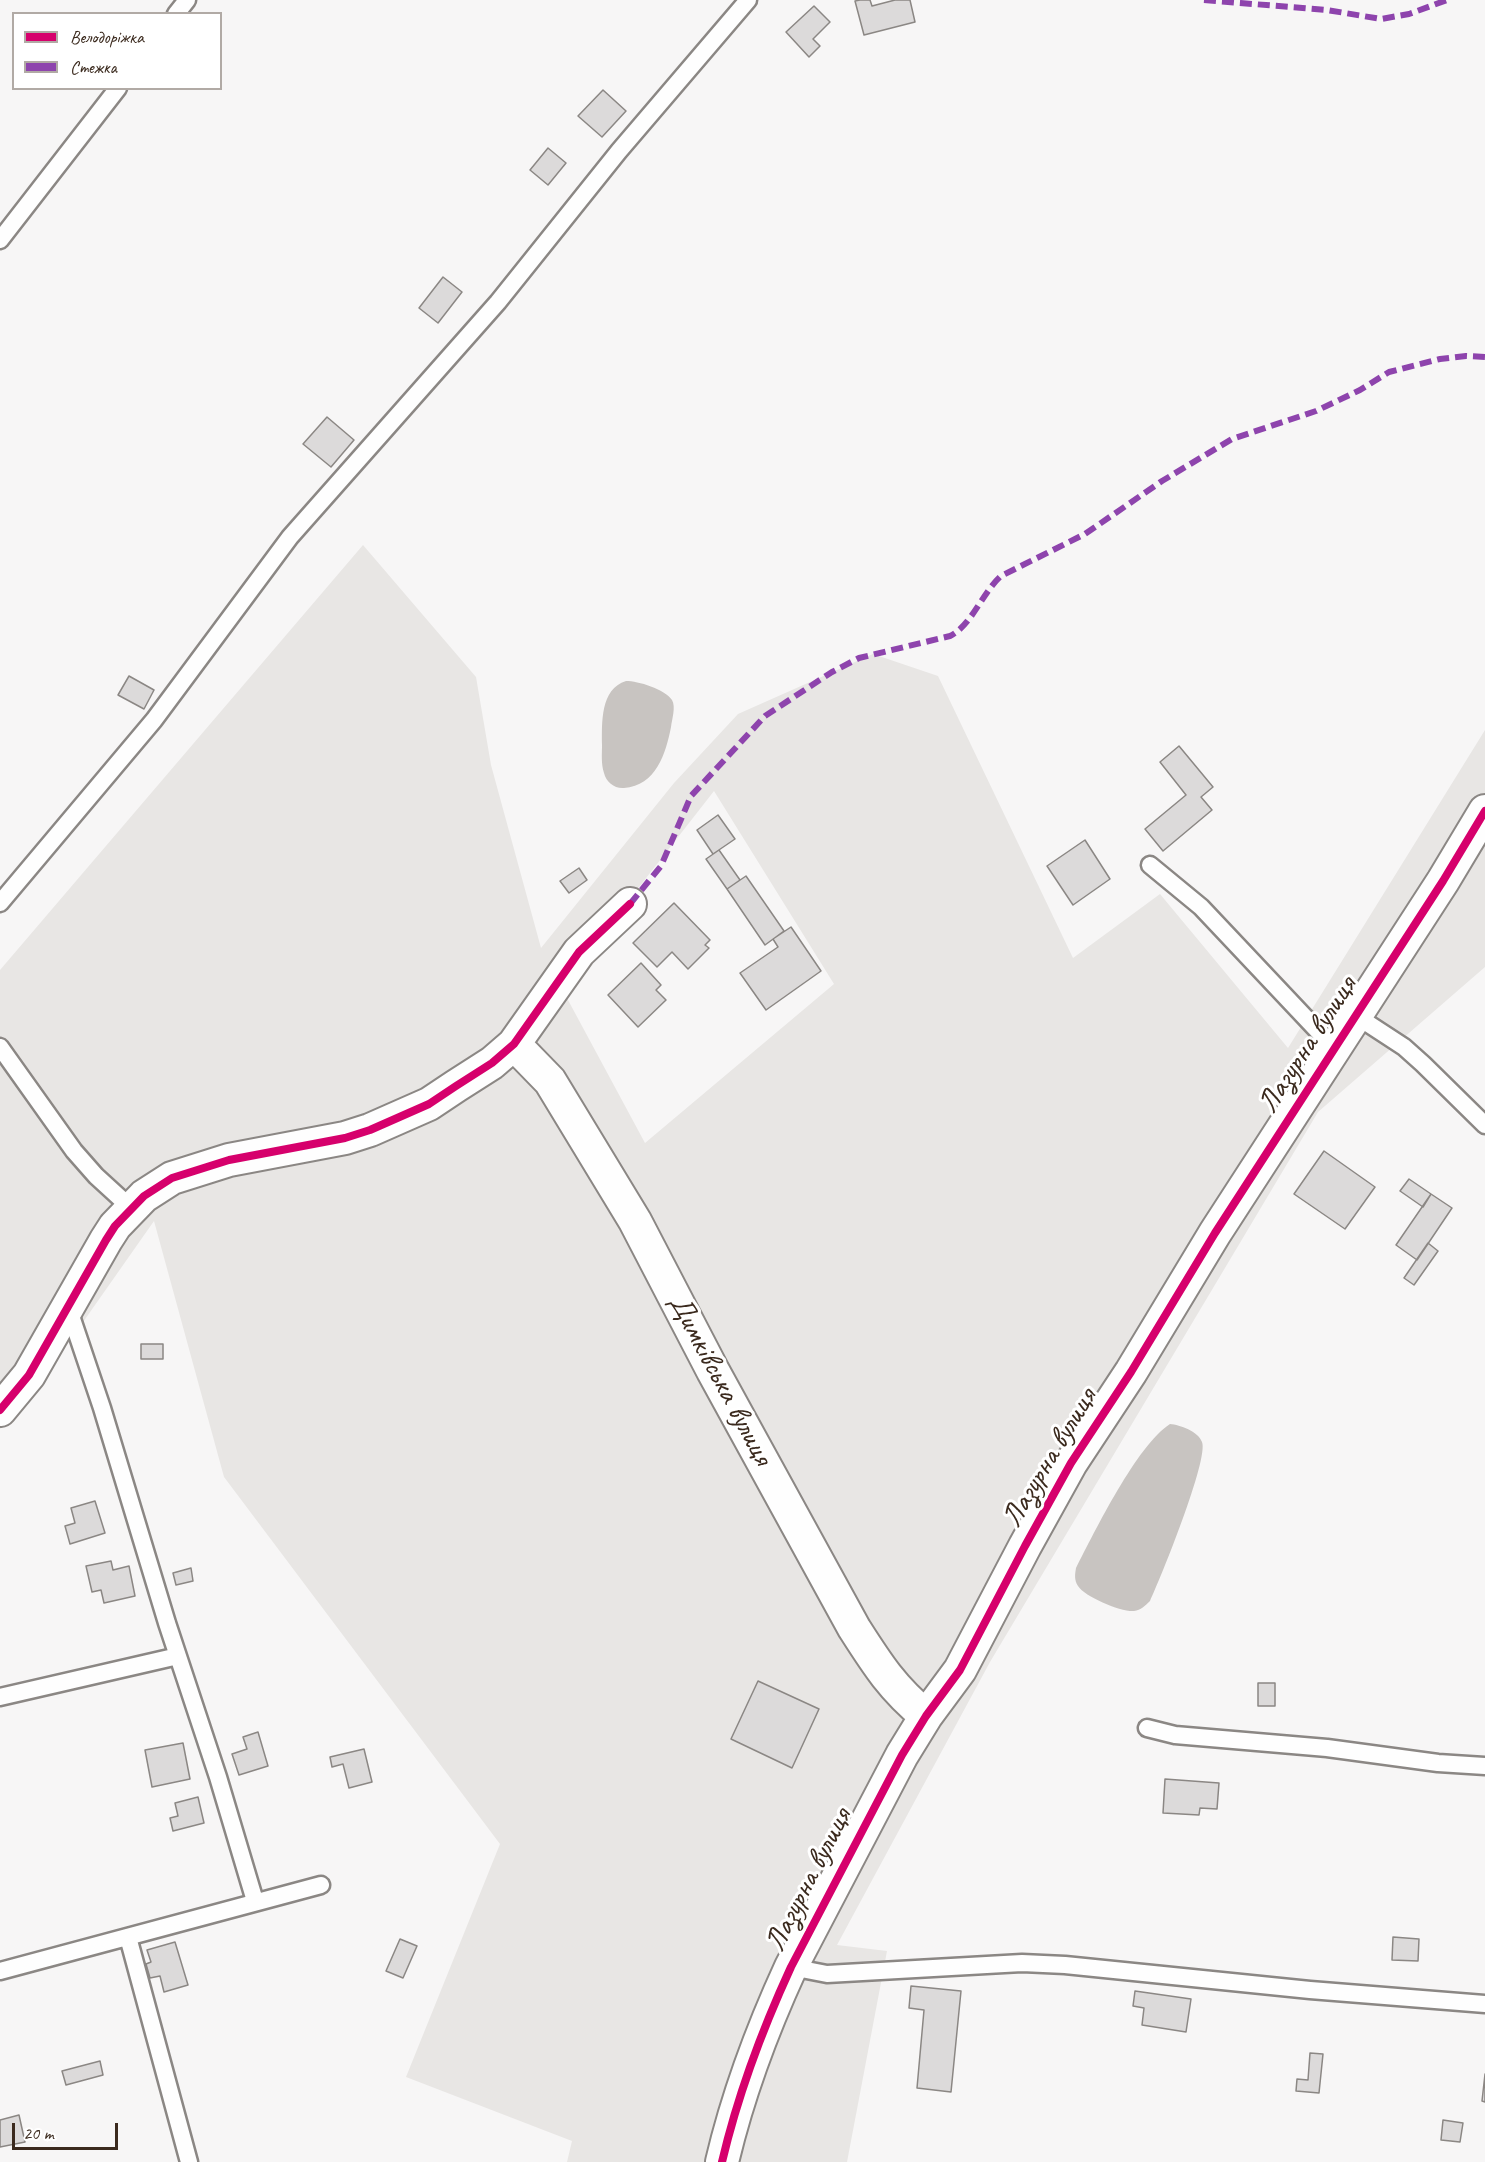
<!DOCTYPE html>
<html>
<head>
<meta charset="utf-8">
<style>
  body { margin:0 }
  #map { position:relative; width:1485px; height:2162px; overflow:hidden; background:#f7f6f6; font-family:Caveat,sans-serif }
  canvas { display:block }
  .legend { position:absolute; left:12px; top:12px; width:210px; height:78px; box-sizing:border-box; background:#fff; border:2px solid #b1aaa5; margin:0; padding:8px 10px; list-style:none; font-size:18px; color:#3b2a1e }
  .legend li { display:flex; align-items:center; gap:12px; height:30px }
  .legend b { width:30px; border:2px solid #b1aaa5 }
  .scale { position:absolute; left:12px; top:2123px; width:106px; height:27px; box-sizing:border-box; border:3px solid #3b2a1e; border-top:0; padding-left:8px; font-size:18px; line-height:21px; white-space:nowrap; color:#3b2a1e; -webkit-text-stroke:4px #fff; paint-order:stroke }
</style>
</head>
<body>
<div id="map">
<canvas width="1485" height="2162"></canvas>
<ul class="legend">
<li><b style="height:8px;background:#d6006c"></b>Велодоріжка</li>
<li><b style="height:8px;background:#8e44ad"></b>Стежка</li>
</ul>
<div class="scale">20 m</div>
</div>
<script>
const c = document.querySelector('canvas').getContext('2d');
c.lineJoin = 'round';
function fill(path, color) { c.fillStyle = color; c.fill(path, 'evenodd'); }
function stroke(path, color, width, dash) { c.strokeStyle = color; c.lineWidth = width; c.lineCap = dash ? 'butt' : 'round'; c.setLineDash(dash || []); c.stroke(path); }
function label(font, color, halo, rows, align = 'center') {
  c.font = font + ' Caveat,sans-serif'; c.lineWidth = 6; c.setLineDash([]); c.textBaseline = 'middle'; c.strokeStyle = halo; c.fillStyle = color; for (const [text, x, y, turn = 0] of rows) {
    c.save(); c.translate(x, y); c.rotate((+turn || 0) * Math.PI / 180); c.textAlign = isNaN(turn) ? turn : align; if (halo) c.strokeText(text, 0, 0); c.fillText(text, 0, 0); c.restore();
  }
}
const green = new Path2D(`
  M363 545 476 677 491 765 541 948 674 783 738 714 873 654 938 676 1073 958 1160 894 1288 1048 1485 730V967L1318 1112 990 1662 837 1945 887 1951 847 2162H567L572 2141 406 2077 500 1844 224 1477 154 1221 22 1409 0 1429V970ZM714 791 834 984 645 1143 561 987Z`);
const water = new Path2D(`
  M626 681C638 681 665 689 672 700 676 707 672 719 671 727 666 753 656 786 624 788 615 789 606 782 604 773 601 764 602 754 602 745 602 723 600 689 626 681Z
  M1170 1424C1180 1425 1198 1431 1202 1442 1209 1459 1160 1580 1150 1601 1145 1606 1141 1610 1134 1611 1121 1612 1085 1597 1078 1586 1074 1580 1075 1574 1076 1568 1095 1531 1137 1445 1170 1424Z`);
const building = new Path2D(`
  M860 0H870L872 6 895 0H910L915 22 864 35 855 1Z
  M814 6 830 22 813 39 820 46 809 57 786 32Z
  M603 90 626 111 602 137 578 116Z
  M548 148 566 163 548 185 530 170Z
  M443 277 462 292 438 323 419 308Z
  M327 417 354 440 331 467 303 444Z
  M129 676 154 690 144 709 118 695Z
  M1179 746 1213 787 1201 797 1212 810 1163 851 1145 829 1186 795 1160 762Z
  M718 815 735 839 713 854 697 830Z
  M1085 840 1110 879 1073 905 1047 866Z
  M719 850 740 880 727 889 706 859Z
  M579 868 587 880 569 893 560 881Z
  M746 876 784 931 765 945 727 889Z
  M674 903 710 940 705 945 709 948 688 969 672 952 657 967 633 943Z
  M791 927 821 971 766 1010 740 973 778 947 773 939Z
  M641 963 661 985 656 990 666 1000 638 1027 608 995Z
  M1324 1151 1375 1187 1345 1229 1294 1194Z
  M1409 1179 1431 1194 1423 1207 1400 1191Z
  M1431 1194 1452 1208 1417 1260 1396 1245Z
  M1428 1243 1438 1251 1414 1285 1404 1278Z
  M141 1344H163V1359H141Z
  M95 1501 105 1533 70 1544 65 1526 75 1523 71 1508Z
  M111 1561 113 1570 129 1566 135 1596 104 1603 101 1590 92 1592 86 1566Z
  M191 1568 193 1581 176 1585 173 1573Z
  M758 1681 819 1709 792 1768 731 1739Z
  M1258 1683H1275V1706H1258Z
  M258 1732 268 1766 239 1775 232 1754 247 1749 243 1737Z
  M183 1743 190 1779 152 1787 145 1750Z
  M364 1749 372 1782 349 1788 343 1764 332 1767 330 1757Z
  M1165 1779 1219 1783 1217 1809 1200 1808 1199 1815 1163 1813Z
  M198 1797 204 1823 173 1831 170 1818 178 1816 175 1803Z
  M1393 1937 1419 1939 1418 1961 1392 1960Z
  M400 1939 417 1946 403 1978 386 1971Z
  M175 1942 188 1985 164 1992 160 1976 150 1978 146 1964 151 1962 147 1950Z
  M911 1986 961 1991 951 2092 917 2088 924 2010 909 2008Z
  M1135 1991 1191 1999 1186 2032 1142 2025 1144 2008 1133 2006Z
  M1310 2053 1323 2054 1319 2093 1296 2091 1297 2079 1308 2080Z
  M100 2061 103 2075 66 2085 62 2071Z
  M1485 2074V2102L1482 2101Z
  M19 2115 25 2142 0 2147V2120Z
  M1443 2120 1463 2123 1460 2142 1441 2140Z`);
const lane = new Path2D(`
  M176 14 187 0
  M0 240 118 88
  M1150 865 1201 907 1334 1048
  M0 903 154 720 290 537 498 302 619 151 748 0
  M1355 1015 1404 1047 1423 1064 1485 1125
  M0 1047 74 1151 96 1176 131 1208
  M68 1307 102 1408 167 1623 218 1777 255 1901
  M0 1697 178 1656
  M1147 1728 1175 1735 1327 1748 1438 1763 1485 1766
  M128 1937 189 2162
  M791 1967 827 1974 1022 1963 1065 1965 1310 1990 1485 2004
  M0 1971 321 1885`);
const street = new Path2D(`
  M514 1044 550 1081 635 1221 713 1371 854 1628C877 1664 892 1688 926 1716
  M0 1410 29 1375 106 1240 115 1226 144 1196 172 1178 229 1160 345 1138 370 1130 429 1104 456 1086 492 1063 514 1044 579 952 630 904
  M722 2162C738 2094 762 2030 791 1967L902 1755 926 1716 960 1670 1025 1546 1071 1463 1131 1372 1215 1233 1443 881 1485 811`);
const quiet = new Path2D(`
  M1204 0 1327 10 1381 19 1409 14 1447 0
  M630 904 661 866 691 796 765 716 832 672 859 658 950 636C972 625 982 593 1001 576L1085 534 1162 481 1232 439 1316 411 1360 390 1389 372 1440 359 1466 356 1485 357`);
const cycleway = new Path2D(`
  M0 1410 29 1375 106 1240 115 1226 144 1196 172 1178 229 1160 345 1138 370 1130 429 1104 456 1086 492 1063 514 1044 579 952 630 904
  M722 2162C738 2094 762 2030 791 1967L902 1755 926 1716 960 1670 1025 1546 1071 1463 1131 1372 1215 1233 1443 881 1485 811`);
const streetNames = [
  ["Лазурна вулиця",1308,1045,-57],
  ["Димківська вулиця",720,1380,62],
  ["Лазурна вулиця",1050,1458,-59],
  ["Лазурна вулиця",809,1880,-63]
];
fill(green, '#e8e6e4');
fill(water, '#c8c4c1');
fill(building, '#dcdada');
stroke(building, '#8b8784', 1.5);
stroke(lane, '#8b8784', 21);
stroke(street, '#8b8784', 36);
stroke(lane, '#fefefe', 16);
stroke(street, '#fefefe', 32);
stroke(quiet, '#8e44ad', 6, [12, 6]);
stroke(cycleway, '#d6006c', 8);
label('30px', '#3b2a1e', '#fff', streetNames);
</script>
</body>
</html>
